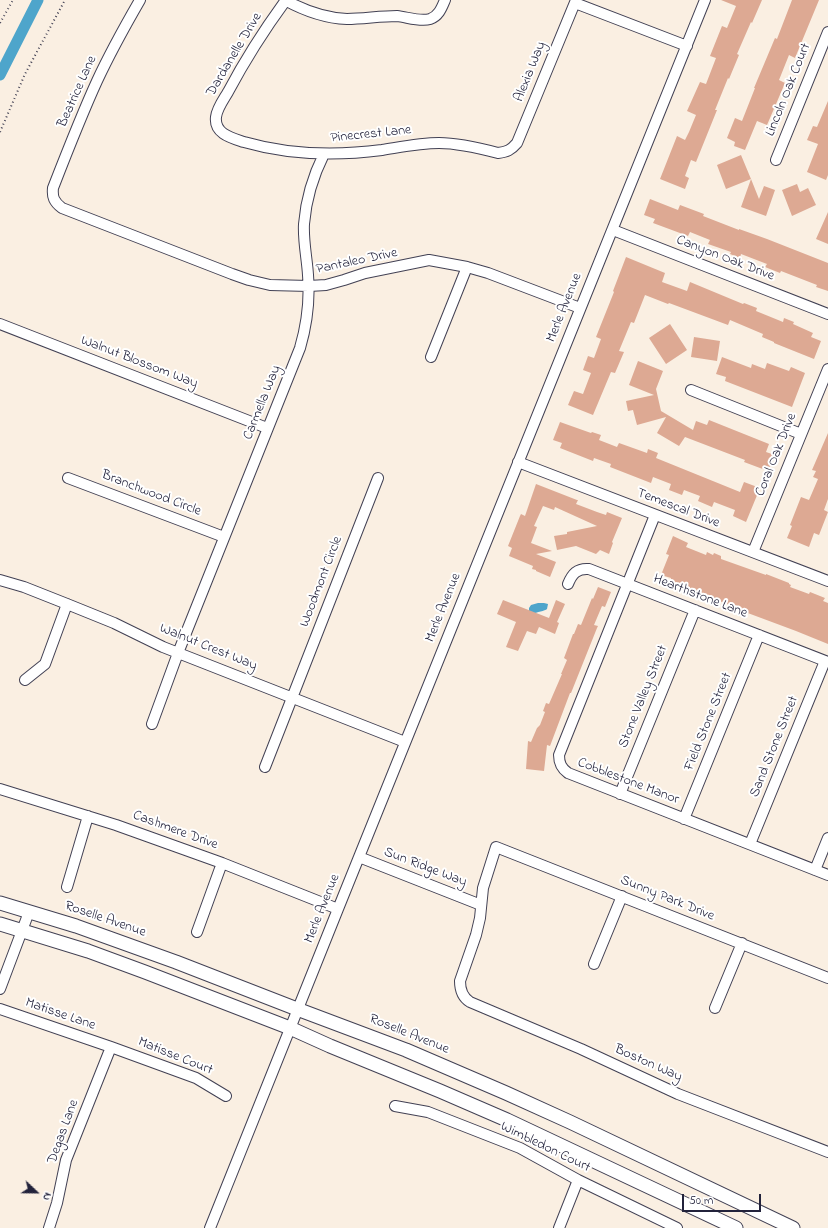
<!DOCTYPE html>
<html>
<head>
<meta charset="utf-8">
<style>
  body { margin:0 }
  #map { position:relative; width:828px; height:1228px; overflow:hidden; background:#faefe2; font-family:"Indie Flower",sans-serif }
  canvas { display:block }
  .north { position:absolute; left:16px; top:1172px; width:40px; height:40px; -webkit-text-stroke:3px #fff; paint-order:stroke; rotate:112deg; font-size:11px; font-weight:700; line-height:16px; text-align:center; color:#22223b }
  .north::after { content:''; display:block; margin:auto; width:14px; height:18px; background:#22223b; clip-path:polygon(50% 0,100% 100%,50% 72%,0 100%) }
  .scale { position:absolute; left:682px; top:1194px; width:79px; height:18px; box-sizing:border-box; border:2px solid #22223b; border-top:0; padding-left:5px; font-size:12px; line-height:14px; white-space:nowrap; color:#22223b; -webkit-text-stroke:3px #fff; paint-order:stroke }
</style>
</head>
<body>
<div id="map">
<canvas width="828" height="1228"></canvas>
<div class="north">N</div>
<div class="scale">50 m</div>
</div>
<script>
const c = document.querySelector('canvas').getContext('2d');
c.lineJoin = 'round';
function fill(path, color) { c.fillStyle = color; c.fill(path, 'evenodd'); }
function stroke(path, color, width, dash) { c.strokeStyle = color; c.lineWidth = width; c.lineCap = dash ? 'butt' : 'round'; c.setLineDash(dash || []); c.stroke(path); }
function label(font, color, halo, rows, align = 'center') {
  c.font = font + ' "Indie Flower",sans-serif'; c.lineWidth = 4; c.setLineDash([]); c.textBaseline = 'middle'; c.strokeStyle = halo; c.fillStyle = color; for (const [text, x, y, turn = 0] of rows) {
    c.save(); c.translate(x, y); c.rotate((+turn || 0) * Math.PI / 180); c.textAlign = isNaN(turn) ? turn : align; if (halo) c.strokeText(text, 0, 0); c.fillText(text, 0, 0); c.restore();
  }
}
const water = new Path2D(`
  M538 603H544L548 604 547 609C545 611 537 612 532 614L529 611V608L531 605Z`);
const canal = new Path2D(`
  M0 75 38 0`);
const building = new Path2D(`
  M721 0H762L752 23 751 22 737 54 739 55 729 79 728 78 715 110H717L696 162 691 160 685 176 689 178 685 189 660 179 677 136 685 140 689 132 696 115 687 111 700 82 706 84 716 58 710 56 722 26 727 28 736 6Z
  M792 0H819L795 58 789 55 779 80 785 83 767 125 757 121 745 150 734 146 735 142 727 138 735 118 742 121 755 88H754L775 38 777 39Z
  M828 101V175L826 180 807 172 818 144 807 140 813 126 817 127Z
  M741 155 751 179 726 189 717 165Z
  M751 179 759 199 764 186 775 190 766 216 741 207Z
  M797 184 800 192 808 188 816 205 792 216 782 190Z
  M650 199 678 210 680 205 704 214 703 216 739 230V229L767 239 828 263V291L816 287 817 285 781 271 780 273 765 267 767 264 741 254 740 258 730 254 731 252 708 244 710 240 690 232 688 236 653 223 655 219 644 215Z
  M828 212V244L816 239Z
  M626 257 665 273 662 282 687 291 690 282 743 304 744 303 757 308 756 311 783 322 784 318 794 322 793 324 813 333 811 337 821 341 814 359 774 343V342L762 337 763 334 730 320 728 325 669 303 668 304 645 295 634 323 631 322 619 351 624 352 615 373 611 372 593 415 568 405 574 391 583 394 591 373 583 370 588 356 594 358 601 339 596 337 614 292 613 291Z
  M670 324 687 350 666 364 649 338Z
  M694 337 720 341 717 361 691 357Z
  M722 357 751 368 752 364 765 369 767 363 789 371 791 367 805 373 792 407 725 381 726 377 716 374Z
  M638 361 663 371 656 389 661 411 693 430 696 421 707 425 709 420 769 444 766 452 775 455 768 471 744 462 745 460 685 437 679 446 657 433 666 417 637 425 633 410 628 411 626 401 654 395 629 385Z
  M560 422 591 433 592 432 601 435 599 440 617 447 619 443 647 453 648 449 658 453 656 458 740 492 744 482 760 488 746 522 733 516 735 510 714 502 712 507 698 501 700 496 684 490 682 495 669 490 671 484 653 477 651 483 610 467 611 464 594 458 593 461 560 448 562 443 553 440Z
  M828 433V499L824 510 828 512 819 535 814 533 809 547 787 538 792 526 790 525 801 497 809 500 818 479 813 477 816 471 812 470Z
  M536 484 577 500H578L576 504 597 512 606 515 607 512 622 518 612 542 613 543 609 554 600 550 596 554 576 546 557 550 554 536 567 534V532L597 526 555 507 554 510 543 506 534 526 537 527 531 543 552 551 536 554 556 562 550 577 536 571V570L532 569 533 566 509 556 512 548 508 546 520 516 521 514 525 516Z
  M673 536 688 543 686 547 706 555 707 552 713 555 714 553 721 556V559L766 575V574L789 583V584L791 585 790 587 809 594 810 592 825 598 823 601 828 603V644L796 631 737 609 738 608 700 594V595L671 584V578L661 575 669 555 666 554Z
  M598 587 611 592 605 607 602 606 594 625 598 626 597 628 571 693H570L550 746 547 745 544 771 526 769 528 741 531 742 537 728 540 725 545 712 543 711 546 703 549 704 562 674H561L567 660 564 658 573 634H574L578 624 581 625 592 598 593 599Z
  M503 600 549 618 556 600 565 604 557 622 559 623 555 634 539 627 536 634 527 631 518 651 506 647 516 622 497 614Z`);
const path = new Path2D(`
  M0 23 13 0
  M0 132 25 74 65 0`);
const minor = new Path2D(`
  M140 0C125 26 110 53 97 81 81 116 67 152 53 188 52 197 54 202 62 208L232 274 249 280 270 285 309 286 326 285 344 280 365 273 429 260 467 267 488 273 580 308
  M285 0C305 11 324 18 347 19 363 19 380 16 397 16 407 17 420 22 430 19 439 16 442 7 445 0
  M286 0C264 30 245 60 228 92 224 99 217 108 216 117 214 134 232 138 244 142 289 155 336 156 382 150 401 147 420 143 439 143 459 143 479 148 498 153 507 152 511 150 517 143L576 0
  M575 3 687 46
  M776 160 828 32
  M613 230 828 314
  M0 324 267 428
  M431 357 467 267
  M691 390 801 434
  M518 462 828 581
  M68 478 224 537
  M655 515 559 755C559 763 561 768 568 773L828 875
  M753 552 828 369
  M0 580 24 587 67 604 114 623 163 647 405 742
  M568 584C572 574 577 568 589 569L828 662
  M25 680 45 664 67 604
  M152 724 178 653 300 348C307 324 310 300 308 275 307 258 303 241 304 224 306 199 313 176 324 154
  M265 767 378 478
  M0 789 116 825 222 863 338 909
  M620 794 695 610
  M684 819 759 635
  M750 844 825 661
  M359 857 481 905
  M815 870 828 838
  M67 887 88 816
  M197 932 222 863
  M594 964 622 896
  M828 978 496 847 483 888 480 918 476 935 460 981C460 990 462 997 470 1002L581 1049 678 1094 828 1152
  M0 989 29 912
  M715 1008 742 943
  M0 1009 111 1047 196 1078 226 1096
  M395 1106 428 1112 520 1148 578 1180 677 1228
  M49 1228 57 1203 66 1160 111 1047
  M210 1228 338 909 705 0
  M559 1228 578 1180`);
const major = new Path2D(`
  M0 903 76 926 176 962 297 1009 406 1050 506 1093 570 1122 793 1228
  M0 924 88 951 145 972 290 1028 330 1046 440 1091 507 1120 736 1228`);
const streetNames = [
  ["Dardanelle Drive",235,55,-59],
  ["Alexia Way",531,72,-68],
  ["Lincoln Oak Court",789,90,-68],
  ["Beatrice Lane",78,92,-66],
  ["Pinecrest Lane",371,135,-6],
  ["Canyon Oak Drive",725,259,21],
  ["Pantaleo Drive",357,262,-12],
  ["Merle Avenue",565,308,-68],
  ["Walnut Blossom Way",139,363,21],
  ["Carmella Way",263,403,-68],
  ["Coral Oak Drive",777,455,-68],
  ["Branchwood Circle",151,494,21],
  ["Temescal Drive",678,509,21],
  ["Woodmont Circle",322,582,-69],
  ["Hearthstone Lane",700,597,21],
  ["Merle Avenue",444,608,-68],
  ["Walnut Crest Way",208,648,22],
  ["Stone Valley Street",644,697,-68],
  ["Field Stone Street",709,722,-68],
  ["Sand Stone Street",775,747,-68],
  ["Cobblestone Manor",628,782,21],
  ["Cashmere Drive",175,831,20],
  ["Sun Ridge Way",425,868,21],
  ["Sunny Park Drive",667,899,22],
  ["Merle Avenue",323,909,-68],
  ["Roselle Avenue",105,920,19],
  ["Matisse Lane",60,1015,19],
  ["Roselle Avenue",409,1035,22],
  ["Matisse Court",175,1057,22],
  ["Boston Way",648,1064,24],
  ["Degas Lane",64,1132,-70],
  ["Wimbledon Court",545,1148,26]
];
fill(water, '#4ea5cb');
stroke(canal, '#4ea5cb', 11);
fill(building, '#dda993');
stroke(minor, '#424154', 12);
stroke(major, '#424154', 15);
stroke(path, '#424154', 2, [1, 3]);
stroke(minor, '#fff', 10);
stroke(major, '#fff', 13);
label('14px', '#22223b', '#fff', streetNames);
</script>
</body>
</html>
